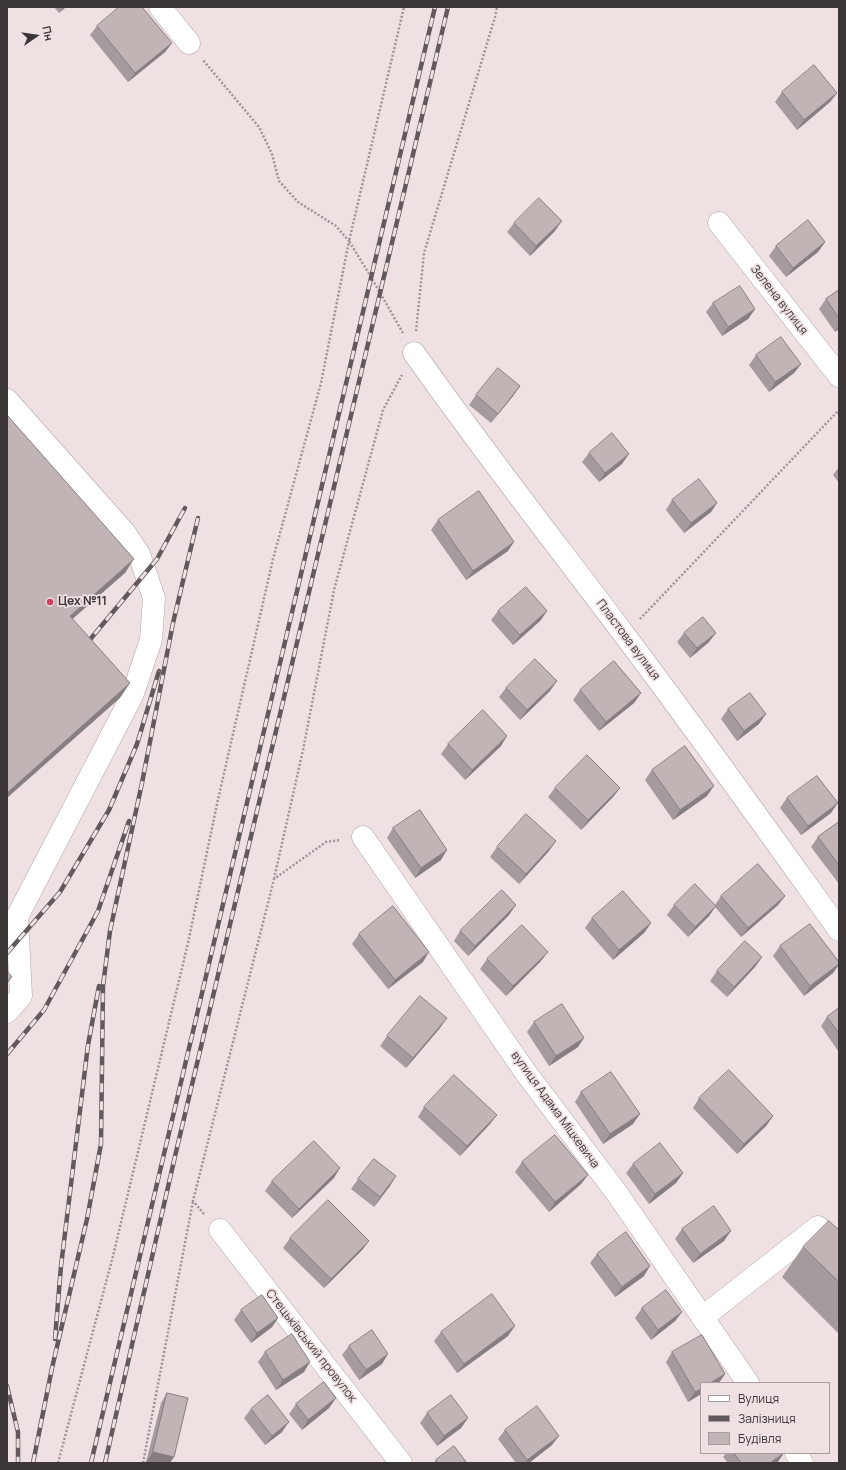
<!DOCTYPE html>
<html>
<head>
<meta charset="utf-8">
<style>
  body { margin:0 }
  #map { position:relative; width:846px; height:1470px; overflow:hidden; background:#efe1e2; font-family:Manrope,sans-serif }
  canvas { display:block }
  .frame { position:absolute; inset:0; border:8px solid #3c3637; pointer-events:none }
  .legend { position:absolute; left:700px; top:1382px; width:130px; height:72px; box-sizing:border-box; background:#efe1e2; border:1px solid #a79d9e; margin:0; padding:5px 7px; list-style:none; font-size:12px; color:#3c3637 }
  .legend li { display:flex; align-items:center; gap:8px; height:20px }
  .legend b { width:20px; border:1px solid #a79d9e }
  .north { position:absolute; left:16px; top:16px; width:40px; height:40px; -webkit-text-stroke:3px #efe1e2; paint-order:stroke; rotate:77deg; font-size:11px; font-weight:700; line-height:16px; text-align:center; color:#3c3637 }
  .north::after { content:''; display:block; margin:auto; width:14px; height:18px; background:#3c3637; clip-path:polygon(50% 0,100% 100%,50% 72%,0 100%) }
</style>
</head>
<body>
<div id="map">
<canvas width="846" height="1470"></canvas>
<div class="frame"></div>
<ul class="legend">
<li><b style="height:5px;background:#fff"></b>Вулиця</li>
<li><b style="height:5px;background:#61595a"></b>Залізниця</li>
<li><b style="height:11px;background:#c1b4b5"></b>Будівля</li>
</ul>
<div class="north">Пн</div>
</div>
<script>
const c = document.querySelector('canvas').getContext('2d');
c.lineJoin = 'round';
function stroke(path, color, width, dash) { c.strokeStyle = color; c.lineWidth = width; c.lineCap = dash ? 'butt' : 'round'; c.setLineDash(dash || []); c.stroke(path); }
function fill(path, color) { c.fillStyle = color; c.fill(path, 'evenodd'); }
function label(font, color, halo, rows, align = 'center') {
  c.font = font + ' Manrope,sans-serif'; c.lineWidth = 3.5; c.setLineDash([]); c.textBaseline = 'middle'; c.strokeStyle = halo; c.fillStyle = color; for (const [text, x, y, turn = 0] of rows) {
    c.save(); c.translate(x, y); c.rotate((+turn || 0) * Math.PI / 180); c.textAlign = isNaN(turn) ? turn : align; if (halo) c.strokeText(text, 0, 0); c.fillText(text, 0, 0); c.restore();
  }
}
const path = new Path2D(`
  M416 331 424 253 495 17 497 7
  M403 333 371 277 349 241 404 7
  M640 619 839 410
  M274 879 303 750 334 590 383 410 402 375
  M204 1214 193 1201 274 879 326 842 341 840
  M58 1463 113 1256 188 943 217 804 273 559 321 383 349 241 336 226 298 202 279 181 272 154 259 127 203 60
  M143 1463 193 1201`);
const minor = new Path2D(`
  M160 7 189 43
  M719 223 839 376
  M414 353C481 448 553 540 623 633 697 731 768 831 839 930
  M7 400 125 533 139 554 154 598 151 640 132 696 17 917 21 996 7 1012
  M363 837 526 1073 616 1192 748 1383
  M220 1230 401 1463
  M703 1317 818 1227 839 1249
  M796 1453 802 1463`);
const rail = new Path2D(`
  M83 648 157 559 185 508
  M7 953 60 892 109 810 137 744 159 671
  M7 1054 44 1010 98 911 129 821
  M55 1339 61 1266 88 1045 99 986
  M7 1386 18 1432V1463
  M33 1463 52 1368 87 1219 101 1144 103 986 110 931 142 783 173 623 198 518
  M91 1463 435 7
  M105 1463 176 1152 448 7`);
const wall = new Path2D(`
  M54 7H66L59 13Z
  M97 26 172 43 165 52 128 82 90 35Z
  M782 92 837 93 830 102 797 130 775 102Z
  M514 223 555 231 530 256 507 232Z
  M825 242 818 252 786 277 769 256 776 246Z
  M839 290V329L835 332 819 309 826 299Z
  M713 303 755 309 748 319 722 336 706 312Z
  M756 355 801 364 794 373 769 392 749 365Z
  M520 386 513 396 491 423 469 405 476 395Z
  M589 453 622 464 599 482 582 462Z
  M839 467V483L833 475Z
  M672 500 717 503 711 512 684 533 666 510Z
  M438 520 508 551 466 580 431 530Z
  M498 611H547L540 621 513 645 491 620Z
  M684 633 709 642 690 658 677 642Z
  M506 688 550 691 520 720 499 697Z
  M580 690 641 693 634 703 599 731 573 700Z
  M728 709 759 724 737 741 721 719Z
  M448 744 501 746 465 780 441 754Z
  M652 770 707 796 673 820 645 780Z
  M555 788H620L613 797 581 830 548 797Z
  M787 798 831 813 801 835 780 808Z
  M839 822V884L811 847 818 837Z
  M393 828 441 860 415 878 387 838Z
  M497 847 549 851 519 884 490 857Z
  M721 896H785L778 905 741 937 715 907 709 916 688 937 667 915 674 905H715Z
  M509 915 468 956 454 941 460 931Z
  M592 918 651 923 644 933 613 960 585 928Z
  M359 934 423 962 388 989 352 944Z
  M780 946 839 962V965L833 973 804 996 773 956Z
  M762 957 755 967 727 997 710 981 717 971Z
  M487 959 541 961 506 996 480 969Z
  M839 1008V1050L838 1051 821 1026 827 1017Z
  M534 1022 578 1047 549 1066 527 1032Z
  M440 1028 406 1068 380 1046 387 1036Z
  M581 1092 633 1124 603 1144 575 1102Z
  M699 1098 773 1116 766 1126 737 1154 693 1108Z
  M424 1107 490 1124 460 1156 418 1117Z
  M522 1162 588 1175 581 1184 549 1212 515 1172Z
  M633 1164 683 1173 676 1183 649 1204 626 1173Z
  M334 1178 292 1218 265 1191 272 1181Z
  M358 1179 390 1186 374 1207 351 1189Z
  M682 1229 724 1241 693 1263 675 1239Z
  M839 1230V1334L782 1277 803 1247Z
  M290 1238 369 1241 362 1250 324 1288 283 1248Z
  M597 1254 644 1276 615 1297 590 1263Z
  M642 1308 682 1312 675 1321 651 1340 635 1318Z
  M241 1310 278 1318 272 1327 251 1343 234 1320Z
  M441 1332 508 1336 457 1373 434 1341Z
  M349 1346 382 1364 359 1380 342 1355Z
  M265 1352 304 1372 276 1390 258 1362Z
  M672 1352 701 1394 688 1402 666 1362Z
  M167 1393 170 1463H150L146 1462 161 1403Z
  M336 1398 329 1408 302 1430 289 1414 296 1404Z
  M251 1409 282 1432 265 1445 244 1418Z
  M427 1413 468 1418 461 1428 437 1446 420 1423Z
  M505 1430 552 1445 529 1463H516L498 1439Z
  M726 1453H784L777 1463H728L723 1457Z
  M436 1460 467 1463H434Z`);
const shadedWall = new Path2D(`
  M64 7H66L59 13Z
  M172 43 165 52 128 82 135 73Z
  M837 93 830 102 797 130 804 120Z
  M562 221 555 231 530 256 536 246Z
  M825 242 818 252 786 277 793 268Z
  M755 309 748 319 722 336 728 327Z
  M839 326V329L835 332Z
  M801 364 794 373 769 392 775 382Z
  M520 386 513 396 491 423 498 414Z
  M629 454 622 464 599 482 605 473Z
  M717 503 711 512 684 533 691 523Z
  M514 542 508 551 466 580 473 571Z
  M134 559 125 573 60 630 70 616Z
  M547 611 540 621 513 645 520 635Z
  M716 633 709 642 690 658 697 648Z
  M557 681 550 691 520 720 527 710Z
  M130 683 120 698 7 798V793Z
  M641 693 634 703 599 731 606 722Z
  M766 714 759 724 737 741 744 731Z
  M507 736 501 746 465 780 472 770Z
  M714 786 707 796 673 820 680 810Z
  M620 788 613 797 581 830 588 820Z
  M838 803 831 813 801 835 808 826Z
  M556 841 549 851 519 884 526 874Z
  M447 850 441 860 415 878 421 868Z
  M785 896 778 905 741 937 748 928Z
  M516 905 509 915 468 956 475 946Z
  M716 906 709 916 688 937 695 927Z
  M651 923 644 933 613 960 619 950Z
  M429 952 423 962 388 989 395 980Z
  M548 952 541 961 506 996 513 986Z
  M762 957 755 967 727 997 734 987Z
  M839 964 833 973 804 996 810 986Z
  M12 977 7 984V981Z
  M447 1018 440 1028 406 1068 413 1058Z
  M584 1038 578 1047 549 1066 556 1056Z
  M640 1114 633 1124 603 1144 610 1134Z
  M497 1115 490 1124 460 1156 467 1146Z
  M773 1116 766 1126 737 1154 744 1144Z
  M340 1168 334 1178 292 1218 299 1209Z
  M683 1173 676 1183 649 1204 655 1194Z
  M588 1175 581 1184 549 1212 555 1202Z
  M396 1176 390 1186 374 1207 380 1197Z
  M731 1231 724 1241 693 1263 700 1254Z
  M369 1241 362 1250 324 1288 331 1279Z
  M650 1266 644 1276 615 1297 622 1287Z
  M682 1312 675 1321 651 1340 658 1330Z
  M278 1318 272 1327 251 1343 257 1333Z
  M515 1326 508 1336 457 1373 464 1364Z
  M388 1354 382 1364 359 1380 366 1370Z
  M310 1362 304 1372 276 1390 283 1380Z
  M725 1374 719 1383H710Z
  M701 1389V1394L688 1402 695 1392Z
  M336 1398 329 1408 302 1430 308 1420Z
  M468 1418 461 1428 437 1446 444 1436Z
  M289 1422 282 1432 265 1445 272 1436Z
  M559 1436 552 1445 529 1463H525L527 1460Z
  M153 1452 174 1457 170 1463H150L146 1462Z
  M784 1453 777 1463H770Z`);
const building = new Path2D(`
  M119 7H142L172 43 135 73 97 26Z
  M814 65 837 93 804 120 782 92Z
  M539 198 562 221 536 246 514 223Z
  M808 220 825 242 793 268 776 246Z
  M740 286 755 309 728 327 713 303Z
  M839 290V318L826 299Z
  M781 337 801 364 775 382 756 355Z
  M498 368 520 386 498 414 476 395Z
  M7 415 134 559 70 616 130 683 7 793Z
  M612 433 629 454 605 473 589 453Z
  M699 479 717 503 691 523 672 500Z
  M479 491 514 542 473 571 438 520Z
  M526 587 547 611 520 635 498 611Z
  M703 617 716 633 697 648 684 633Z
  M535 659 557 681 527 710 506 688Z
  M614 661 641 693 606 722 580 690Z
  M750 693 766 714 744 731 728 709Z
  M483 710 507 736 472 770 448 744Z
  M685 746 714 786 680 810 652 770Z
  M587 755 620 788 588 820 555 788Z
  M817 776 838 803 808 826 787 798Z
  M420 810 447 850 421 868 393 828Z
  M526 814 556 841 526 874 497 847Z
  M839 822V865L818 837Z
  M758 864 785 896 748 928 721 896Z
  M695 884 716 906 695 927 674 905Z
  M502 890 516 905 475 946 460 931Z
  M623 891 651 923 619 950 592 918Z
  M393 906 429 952 395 980 359 934Z
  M810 924 839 962V964L810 986 780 946Z
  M522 925 548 952 513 986 487 959Z
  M745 941 762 957 734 987 717 971Z
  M7 971 12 977 7 981Z
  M420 996 447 1018 413 1058 387 1036Z
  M562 1004 584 1038 556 1056 534 1022Z
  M839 1008V1033L827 1017Z
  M729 1070 773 1116 744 1144 699 1098Z
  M611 1072 640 1114 610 1134 581 1092Z
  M454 1075 497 1115 467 1146 424 1107Z
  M555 1135 588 1175 555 1202 522 1162Z
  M314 1141 340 1168 299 1209 272 1181Z
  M660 1143 683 1173 655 1194 633 1164Z
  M374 1159 396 1176 380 1197 358 1179Z
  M328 1200 369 1241 331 1279 290 1238Z
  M714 1206 731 1231 700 1254 682 1229Z
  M829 1221 839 1230V1282L803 1247Z
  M626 1232 650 1266 622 1287 597 1254Z
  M666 1290 682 1312 658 1330 642 1308Z
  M492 1294 515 1326 464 1364 441 1332Z
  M262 1295 278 1318 257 1333 241 1310Z
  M372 1330 388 1354 366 1370 349 1346Z
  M292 1334 310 1362 283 1380 265 1352Z
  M702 1335 725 1374 710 1383H701V1389L695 1392 672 1352Z
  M324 1382 336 1398 308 1420 296 1404Z
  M167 1393 188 1398 174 1457 153 1452Z
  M268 1395 289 1422 272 1436 251 1409Z
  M451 1395 468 1418 444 1436 427 1413Z
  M537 1406 559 1436 527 1460 505 1430Z
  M454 1446 467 1463H438L436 1460Z
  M734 1453H784L770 1463H742Z`);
const markers = [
  [50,602,4,"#cf3f5d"]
];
const streetNames = [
  ["Зелена вулиця",779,300,52],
  ["Пластова вулиця",628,640,53],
  ["вулиця Адама Міцкевича",555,1110,54],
  ["Стецьківський провулок",311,1346,52]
];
const poiNames = [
  ["Цех №11",58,602]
];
stroke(minor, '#b1a4a5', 23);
stroke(path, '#9d9394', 2.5, [2, 2]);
stroke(minor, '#fff', 22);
stroke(rail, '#61595a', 4.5);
stroke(rail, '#efe1e2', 3, [9]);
fill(wall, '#a69b9c');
fill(shadedWall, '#877e7f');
fill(building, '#c1b4b5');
stroke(building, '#877e7f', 1);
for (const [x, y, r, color] of markers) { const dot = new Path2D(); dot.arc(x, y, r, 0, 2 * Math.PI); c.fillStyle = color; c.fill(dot); stroke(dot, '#efe1e2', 1.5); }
label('12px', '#3c3637', '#efe1e2', streetNames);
label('bold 12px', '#3c3637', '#efe1e2', poiNames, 'left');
</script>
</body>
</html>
